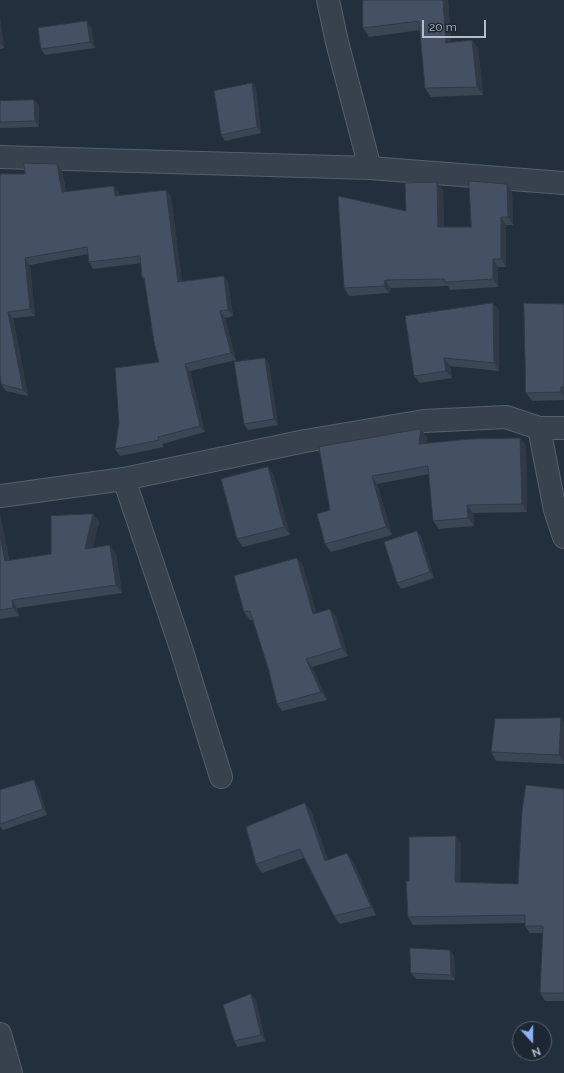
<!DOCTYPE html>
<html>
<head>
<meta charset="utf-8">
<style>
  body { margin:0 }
  #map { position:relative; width:564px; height:1073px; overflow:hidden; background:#242f3e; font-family:Raleway,sans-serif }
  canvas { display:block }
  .north { position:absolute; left:512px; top:1021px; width:40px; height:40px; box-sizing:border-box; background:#1d2633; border:1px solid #59626f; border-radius:50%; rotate:159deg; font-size:11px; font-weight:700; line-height:16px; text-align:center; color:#b4bcc9 }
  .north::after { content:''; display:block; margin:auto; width:14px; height:18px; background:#8ab4f8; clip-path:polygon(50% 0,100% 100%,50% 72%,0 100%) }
  .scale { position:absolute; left:422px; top:20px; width:64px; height:18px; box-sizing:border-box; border:2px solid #b4bcc9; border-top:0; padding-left:5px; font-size:12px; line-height:14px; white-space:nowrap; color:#b4bcc9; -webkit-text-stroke:3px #1d2633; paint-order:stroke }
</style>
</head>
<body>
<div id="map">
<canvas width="564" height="1073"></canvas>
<div class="north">N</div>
<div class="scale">20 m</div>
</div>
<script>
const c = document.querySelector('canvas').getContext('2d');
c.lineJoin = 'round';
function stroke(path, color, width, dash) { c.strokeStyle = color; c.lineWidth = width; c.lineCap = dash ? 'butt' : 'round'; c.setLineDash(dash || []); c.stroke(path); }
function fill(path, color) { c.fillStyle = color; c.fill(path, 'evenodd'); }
const minor = new Path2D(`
  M328 0 337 42 370 168
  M0 157 370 168 564 183
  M539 428 555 510 564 537
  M124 479 181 648 221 777
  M0 496 124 479 305 441 424 421 506 417 539 428H564
  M0 1034 11 1073`);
const wall = new Path2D(`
  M363 0H448L451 42 472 40 478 48 483 95 431 97 425 88 420 30 369 37 363 28Z
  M0 18 4 48 0 49Z
  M91 27 95 48 45 55 41 49Z
  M252 83 256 88 261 133 225 141 221 135Z
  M34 100 39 106V127L0 128V101Z
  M62 171 66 191 119 192V196L166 190 171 197 182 282 224 276 228 283 233 316 225 318 236 360 190 371 205 432 162 444 164 447 120 456 115 449 159 362 145 281 142 277 141 263 93 269 89 262 88 254 30 265 35 316 13 318 28 396 6 391 1 384 0 374 25 174Z
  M507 184 512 192 513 225H506V267H498V287L450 290 448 286 391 288 389 293 349 296 344 288 406 211 443 190 444 227H471Z
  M493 303 499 310V371L450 366 452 378 420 383 414 376Z
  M564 304V400L532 401 526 393Z
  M269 364 278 425 248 430 244 424Z
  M427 437 426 443 520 438 526 446 527 512 473 513 474 526 439 529 433 521 429 474 377 484 392 535 331 552 325 544 330 510 319 447Z
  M268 467 274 476 290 535 243 547 237 539Z
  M0 514 9 560 51 554 93 514 99 522 93 547 116 553 122 593 17 608 19 616 0 619Z
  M417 531 421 537 434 578 401 589 397 583Z
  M297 558 303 566 316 613 336 616 348 656 312 667 327 700 282 711 277 704 269 671 253 620H250L244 612Z
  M564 723V764L496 761 491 752Z
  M38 786 47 815 3 830 0 826V790Z
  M564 789V1001H545L540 993 543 933H530L525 926V923L413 925 408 917 409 881 456 836 461 843 460 883 518 884Z
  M311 811 328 860 353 861 376 915 340 924 334 916 304 858 262 873 256 864Z
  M450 950 454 956 455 980 416 979 411 973Z
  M251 994 256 1000 265 1041 238 1047 234 1041Z`);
const shadedWall = new Path2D(`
  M443 0H448L452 51 446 43Z
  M0 18 4 48 0 43Z
  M87 21 91 27 95 48 90 42Z
  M472 40 478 48 483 95 477 87Z
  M252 83 256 88 261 133 257 127Z
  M34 100 39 106V127L35 121Z
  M57 164 62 171 67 198 62 192Z
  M437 182 443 190 444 235 438 227Z
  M507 184 512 192 513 225 508 217Z
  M114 186 119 192 120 203 115 196Z
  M166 190 171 197 183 289 178 282Z
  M501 217 506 225V267L501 259Z
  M25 258 30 265 35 316 30 309Z
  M493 259 498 267V287L493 279Z
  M224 276 228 283 233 316 228 310Z
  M385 280 391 288 389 293 384 286Z
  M493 303 499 310V371L494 363Z
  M220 311 225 318 236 360 231 353Z
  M8 312 13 318 28 396 23 390Z
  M265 358 269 364 278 425 274 419Z
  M444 358 450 366 452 378 446 371Z
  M185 364 190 371 205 432 200 426Z
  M561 387 564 392V397L561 392Z
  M421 429 427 437 425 452 419 444Z
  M520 438 526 446 527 512 522 504Z
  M268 467 274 476 290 535 284 527Z
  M372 476 377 484 392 535 386 527Z
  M467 505 473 513 474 526 468 518Z
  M0 514 10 569 5 561 0 535Z
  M93 514 99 522 91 557 85 549Z
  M417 531 421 537 434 578 430 572Z
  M110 545 116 553 122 593 116 585Z
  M297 558 303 566 319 622 313 614Z
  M12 600 17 608 19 616 13 608Z
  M330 609 336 616 348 656 342 648Z
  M306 659 312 667 327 700 321 692Z
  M561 718 564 723V762L559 755Z
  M34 780 38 786 47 815 43 809Z
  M305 803 311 811 331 869 325 861Z
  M456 836 461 843 460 890 455 882Z
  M347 853 353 861 376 915 371 907Z
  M450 950 454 956 455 980 451 975Z
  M251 994 256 1000 265 1041 261 1035Z`);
const building = new Path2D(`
  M363 0H443L446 43 472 40 477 87 425 88 419 21 363 28Z
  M87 21 90 42 41 49 38 28Z
  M252 83 257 127 221 135 214 91Z
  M34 100 35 121 0 122V101Z
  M24 163 57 164 62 192 114 186 115 196 166 190 178 282 224 276 228 310 220 311 231 353 185 364 200 426 158 437 159 440 115 449 119 423 115 368 159 362 154 342 144 277H142L140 256 89 262 87 247 25 258 30 309 8 312 23 390 1 384 0 374V174H25Z
  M469 181 507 184 508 217H501V259H493V279L445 282 444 279 385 280 384 286 344 288 338 196 406 211 405 183 437 182 438 227H471Z
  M493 303 494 363 444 358 446 371 414 376 405 316Z
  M524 303 564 304V387H561V392L526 393Z
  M265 358 274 419 244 424 234 362Z
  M421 429 419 444 470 439 520 438 522 504 467 505 468 518 433 521 428 466 372 476 386 527 325 544 317 514 330 510 319 447Z
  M268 467 284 527 237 539 221 479Z
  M93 514 85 549 110 545 116 585 12 600 13 608 0 610V535L5 561 51 554V516Z
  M417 531 430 572 397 583 384 542Z
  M297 558 313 614 330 609 342 648 306 659 321 692 277 704 269 671 250 611 244 612 234 576Z
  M561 718 559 755 491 752 495 719Z
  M34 780 43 809 0 824V790Z
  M526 785 564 789V993H540L543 926H525V915L408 917 406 881H409V837L456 836 455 882 518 884 522 811Z
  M305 803 325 861 347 853 371 907 334 916 300 849 256 864 246 827Z
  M410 948 450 950 451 975 411 973Z
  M251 994 261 1035 234 1041 223 1005Z`);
stroke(minor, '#565f6c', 24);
stroke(minor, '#38414e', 22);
fill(wall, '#3b4654');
fill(shadedWall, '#303945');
fill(building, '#455162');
stroke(building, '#303945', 1);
</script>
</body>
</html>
